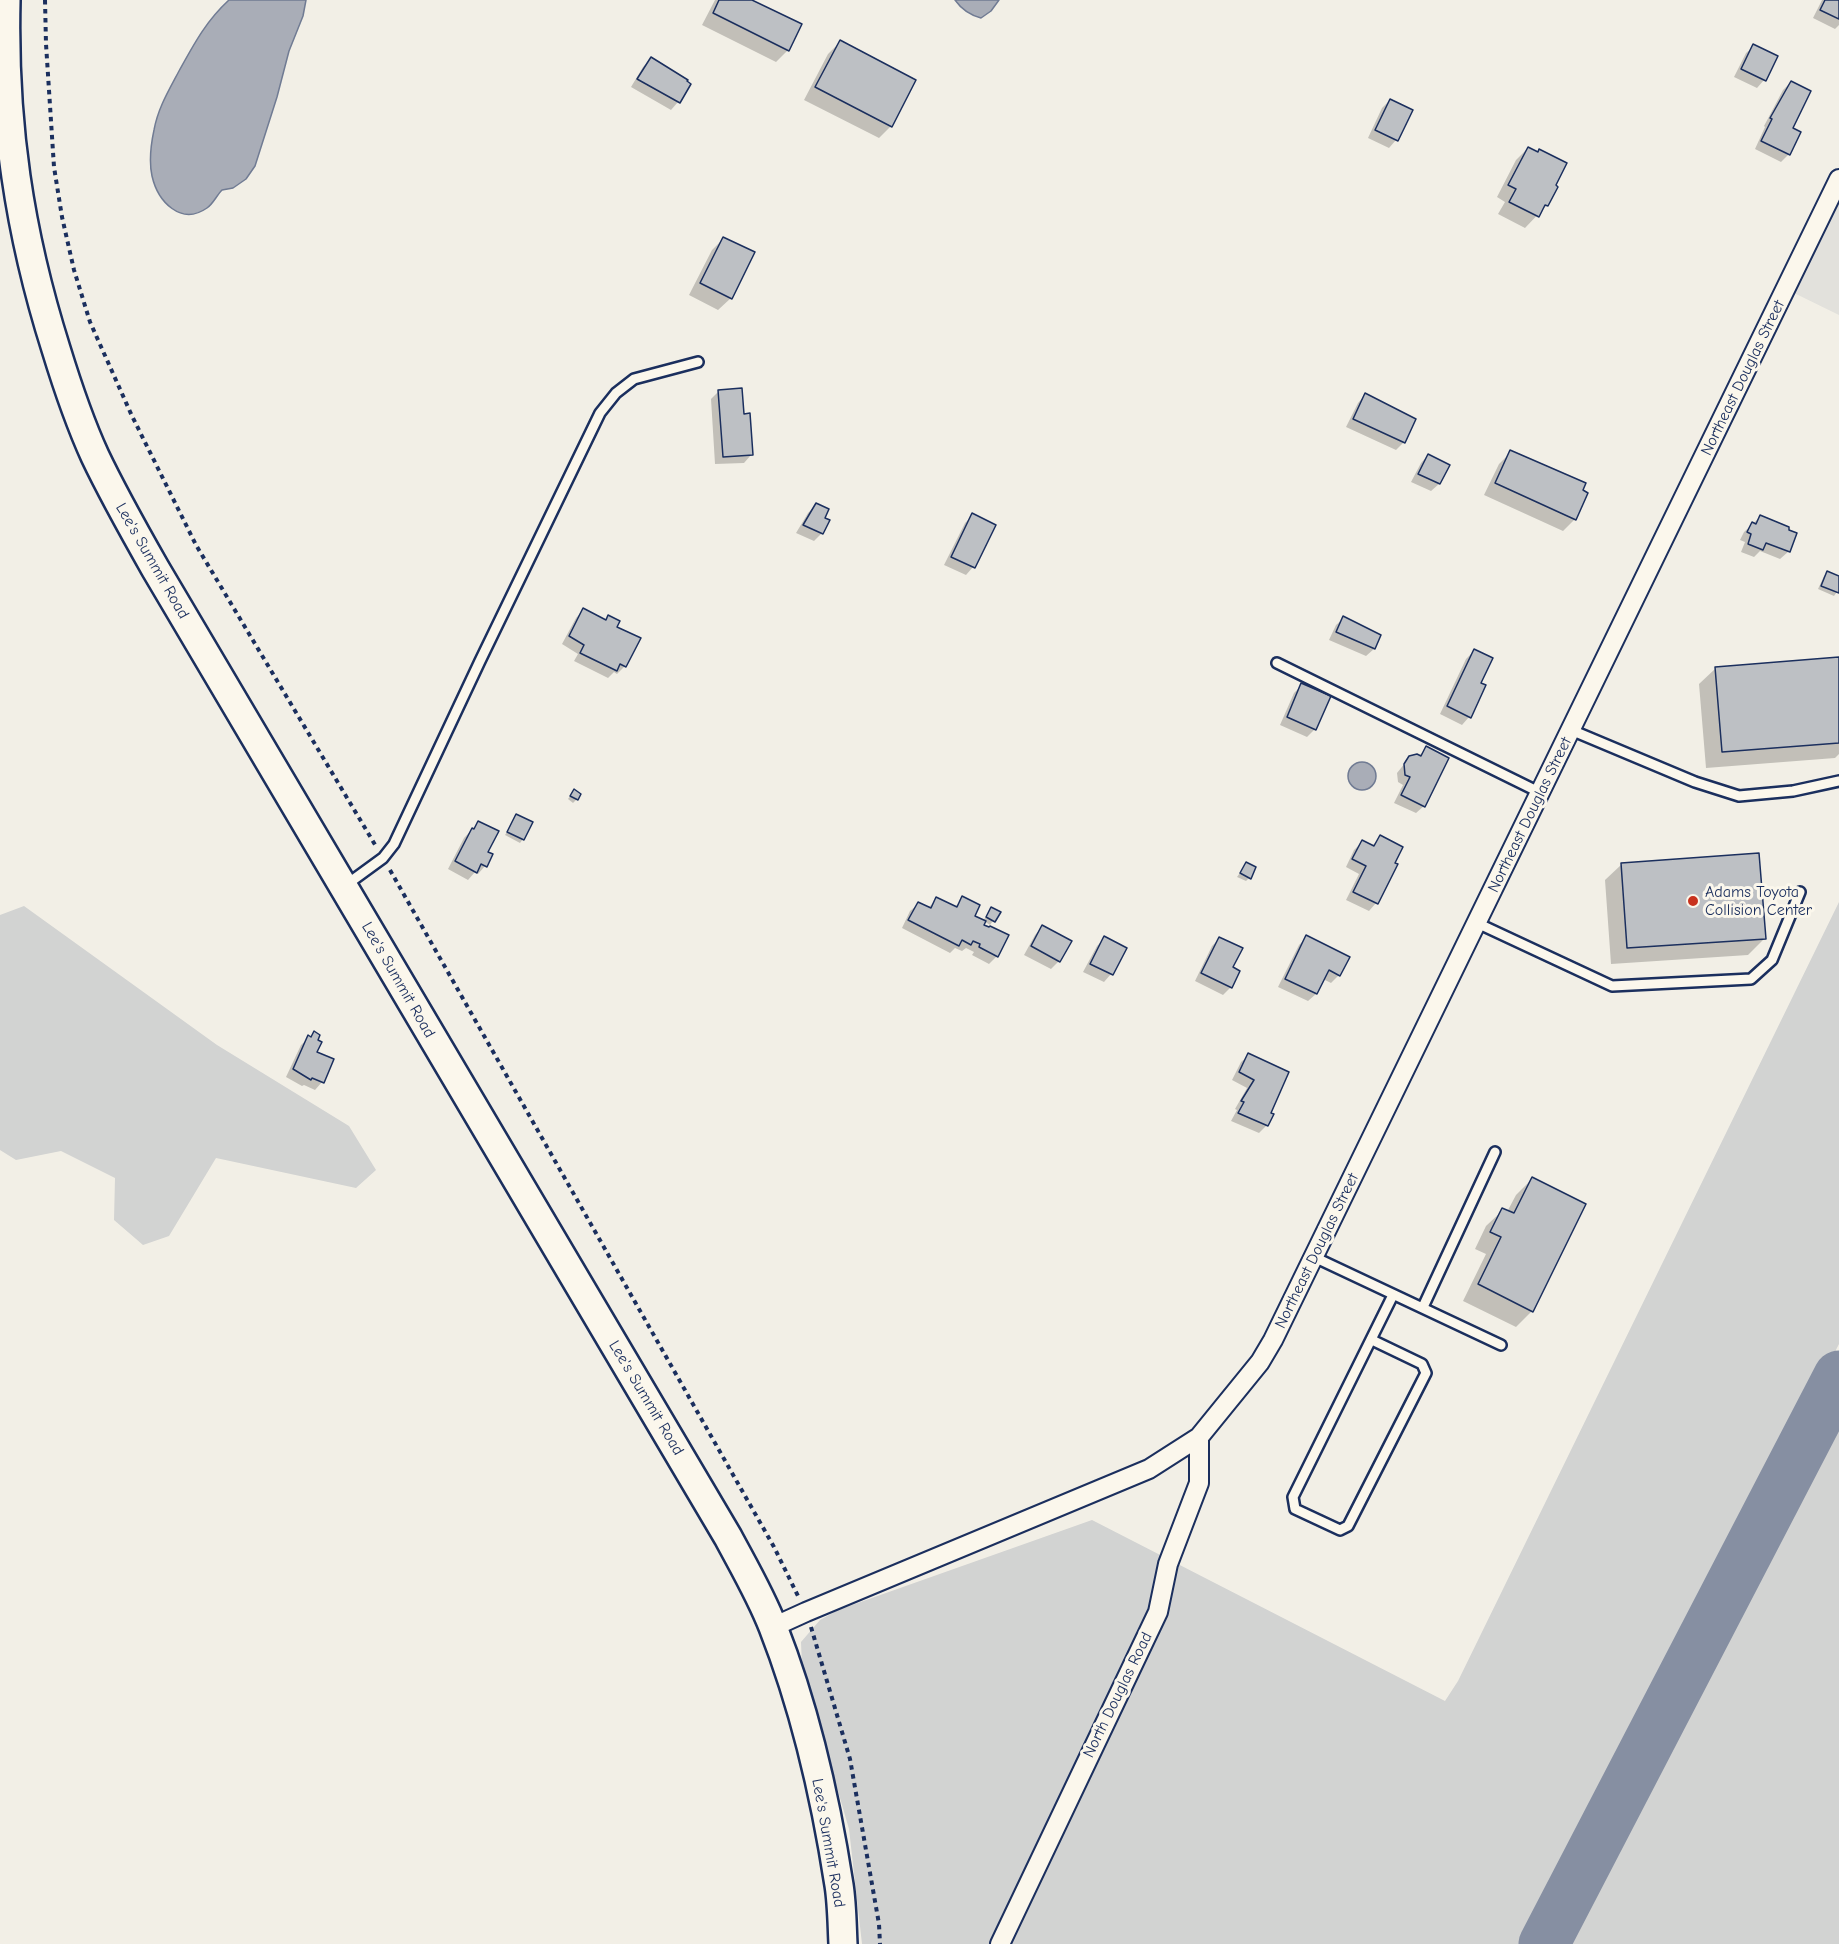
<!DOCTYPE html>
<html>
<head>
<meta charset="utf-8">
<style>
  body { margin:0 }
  canvas { display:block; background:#f2efe6 }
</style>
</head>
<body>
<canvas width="1839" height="1944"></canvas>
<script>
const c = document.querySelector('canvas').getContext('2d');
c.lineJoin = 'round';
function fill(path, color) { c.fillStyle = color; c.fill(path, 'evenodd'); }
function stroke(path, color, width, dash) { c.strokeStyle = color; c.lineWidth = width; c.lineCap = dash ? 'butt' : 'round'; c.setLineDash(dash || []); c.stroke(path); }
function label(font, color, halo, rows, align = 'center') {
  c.font = font + ' "Comic Neue",sans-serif'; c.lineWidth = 6; c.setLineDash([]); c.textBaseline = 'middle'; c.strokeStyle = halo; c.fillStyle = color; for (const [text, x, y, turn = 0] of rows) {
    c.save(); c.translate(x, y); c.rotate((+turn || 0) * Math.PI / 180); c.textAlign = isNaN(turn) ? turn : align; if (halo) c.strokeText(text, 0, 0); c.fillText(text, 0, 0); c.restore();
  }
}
const built = new Path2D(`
  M1839 200V315L1794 293Z`);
const green = new Path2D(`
  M1839 902V1344L1530 1944H862L849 1829 802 1667 801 1642 820 1620 838 1610 1092 1520 1445 1701 1458 1681Z
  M24 906 217 1045 349 1126 376 1170 356 1188 216 1158 169 1236 143 1245 114 1220 115 1178 61 1151 16 1160 0 1150V915Z
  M1839 1414V1944H1563Z`);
const water = new Path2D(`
  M229 0H306L303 16 289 51 277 97 255 166 246 179 233 188 222 190C217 195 213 204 207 208 181 226 158 202 152 176 149 162 151 144 154 130 158 108 169 90 179 71 194 44 206 21 229 0Z
  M955 0H999L991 11 981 18C970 15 962 10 955 0Z
  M1348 776a14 14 0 1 1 28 0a14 14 0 1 1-28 0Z`);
const shadow = new Path2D(`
  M715 0H749L788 50 776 62 702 25Z
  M1822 0H1839V25L1835 29 1813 18Z
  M840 42 891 126 879 138 804 100 828 54Z
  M1754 46 1764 80 1757 88 1734 77 1746 53Z
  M651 59 689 85 678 102 671 110 631 87 643 67Z
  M1791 82 1789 154 1781 162 1755 149 1765 127 1764 126 1783 90Z
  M1390 100 1396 140 1389 148 1368 138 1382 108Z
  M1528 148 1537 153 1539 151 1547 205 1525 228 1498 214 1505 202 1497 197 1516 160Z
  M724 238 731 298 718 310 689 295 712 250Z
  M719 391 742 415 751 455 744 463 715 464 711 399Z
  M1365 395 1404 442 1396 450 1346 427 1358 403Z
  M1511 452 1575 519 1563 531 1484 495 1499 464Z
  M1428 455 1448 465 1439 484 1431 491 1411 482 1421 463Z
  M816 505 823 519 822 533 814 541 796 533 808 513Z
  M973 515 994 525 973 567 966 575 944 565 965 523Z
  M1760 517 1795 534 1788 552 1780 559 1760 551 1754 557 1741 552 1745 542 1740 540 1744 532Z
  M1827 573 1839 578V589L1834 596 1818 589 1824 576Z
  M583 610 605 621 609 617 615 627 625 666 617 674 614 672 608 678 574 661 578 654 562 644 576 618Z
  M1344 618 1379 635 1374 649 1366 656 1329 640 1336 625Z
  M1474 651 1479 684 1469 717 1462 725 1440 714 1466 659Z
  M1839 659V754L1835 758 1706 768 1699 684 1716 668Z
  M1302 685 1315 729 1307 737 1280 725 1294 693Z
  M1426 748 1424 806 1416 813 1394 803 1403 785 1398 782 1397 773 1409 758 1418 757Z
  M574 791 577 799 573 803 568 799Z
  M517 816 523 839 520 843 505 835Z
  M479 822 486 852 485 866 478 874 475 872 468 880 448 869 464 838Z
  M1380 837 1393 863 1396 865 1376 903 1369 911 1346 900 1359 874 1346 867 1354 850 1362 842 1371 847Z
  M1246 864 1249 878 1246 881 1237 877Z
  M1622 864 1764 939 1748 955 1611 964 1605 880Z
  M963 898 973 916 983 921 991 909 999 912 990 925 984 921 982 925 997 956 989 964 972 955 974 952 966 948 962 951 955 948 950 953 902 928 910 911 918 904 928 908 937 899 954 908Z
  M1042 927 1059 961 1051 969 1024 955 1035 935Z
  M1307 937 1339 975 1331 983 1323 979 1316 994 1308 1001 1278 987 1299 945Z
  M1105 938 1125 948 1111 974 1104 982 1083 972 1097 946Z
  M1220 938 1231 968V987L1223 995 1195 981 1212 946Z
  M314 1033 316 1052 332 1060 322 1082 315 1090 304 1085 302 1086 286 1077 301 1045Z
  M1249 1055 1269 1113 1267 1125 1259 1133 1231 1121 1237 1110 1235 1109 1247 1088 1232 1080 1241 1062Z
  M1532 1179V1311L1516 1327 1463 1301 1486 1254 1475 1249 1486 1226 1503 1210 1507 1212 1516 1195Z`);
const taxiway = new Path2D(`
  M1544 1944 1839 1376`);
const building = new Path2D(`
  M719 0H752L802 24 789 51 713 13Z
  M1825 0H1839V19L1820 10Z
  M840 40 916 80 892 127 815 87Z
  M1753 44 1778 56 1766 81 1741 69Z
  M651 57 688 80 687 81 691 84 680 103 637 79Z
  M1791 81 1811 91 1793 128 1801 132 1790 155 1761 141 1772 119 1770 118Z
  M1390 99 1413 110 1398 141 1375 130Z
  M1528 147 1538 152 1539 149 1567 163 1556 185 1558 187 1548 206 1545 205 1539 217 1509 202 1516 189 1508 185Z
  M723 237 755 252 732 299 700 283Z
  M742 388 744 414 750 413 753 455 723 457 718 390Z
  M1365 393 1416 419 1405 443 1353 419Z
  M1510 450 1586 483 1583 490 1588 493 1576 520 1495 483Z
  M1428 454 1450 465 1440 484 1418 474Z
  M816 503 829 509 825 518 830 520 823 534 803 525Z
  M972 513 996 525 975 568 951 557Z
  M1760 515 1789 527V530L1797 533 1790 552 1766 543 1763 550 1748 544 1751 534 1747 532 1752 522 1756 524Z
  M1827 571 1839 576V593L1821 586Z
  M583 608 606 620 608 615 620 621 617 627 641 638 626 667 620 664 617 671 580 653 584 645 569 636Z
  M1343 616 1381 635 1375 649 1336 632Z
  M1474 649 1493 658 1481 683 1486 685 1471 718 1447 706Z
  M1839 657V743L1722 752 1715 667Z
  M1301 683 1331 696 1316 730 1287 717Z
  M1426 746 1449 758 1425 807 1401 795 1410 777 1405 775 1404 764 1409 756 1417 754 1421 756Z
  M574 789 581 794 578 800 570 796Z
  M516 814 533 822 524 840 507 832Z
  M478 821 499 831 488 852 493 854 487 867 481 864 477 873 455 861 472 828 474 829Z
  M1380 835 1403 847 1395 863 1398 864 1378 904 1353 892 1366 866 1352 859 1362 840 1374 846Z
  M1759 853 1766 939 1627 948 1621 863Z
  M1246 862 1256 867 1251 879 1240 873Z
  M962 896 980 905 975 916 986 921 984 925 989 927 990 926 1009 935 998 957 979 947 980 944 973 941 971 945 962 940 959 946 908 920 918 902 931 908 936 897 957 907Z
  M991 907 1001 912 995 922 986 917Z
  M1042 925 1072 941 1060 962 1031 946Z
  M1306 935 1350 957 1340 976 1329 970 1317 994 1285 979Z
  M1104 936 1127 948 1113 975 1090 964Z
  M1219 937 1243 948 1233 967 1240 971 1232 988 1201 973Z
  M314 1031 320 1035 318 1040 322 1042 317 1052 334 1059 324 1083 312 1078 311 1080 293 1069 308 1035 311 1037Z
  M1248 1053 1289 1072 1271 1113 1274 1114 1268 1126 1238 1113 1244 1102 1241 1101 1254 1080 1239 1072Z
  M1532 1177 1586 1204 1533 1312 1478 1284 1501 1237 1490 1232 1502 1208 1514 1213Z`);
const path = new Path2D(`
  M45 0 46 44 54 167 62 217 74 270 90 322 132 416 196 545 377 848
  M390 870 774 1547 799 1598
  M811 1627 850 1759 879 1924 880 1944`);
const lane = new Path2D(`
  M1277 663 1541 793
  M1571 730 1695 782 1739 796 1793 791 1839 781
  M346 885 383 858 394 844 480 661 600 413 616 393 634 379 698 362
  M1477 923 1612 986 1751 979 1772 960 1800 892
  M1314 1257 1501 1345
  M1423 1307 1495 1152
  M1372 1340 1422 1364 1426 1373 1348 1526 1340 1530 1295 1509 1293 1497 1393 1295`);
const street = new Path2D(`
  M773 1627 806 1612 1149 1469 1199 1437 1260 1362 1273 1340 1839 179
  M1000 1944 1158 1612 1168 1564 1199 1483V1437`);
const secondary = new Path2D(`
  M6 0C3 123 19 232 56 349 67 385 79 421 95 456 113 494 134 531 155 568L728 1537C744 1567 761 1596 773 1627 804 1706 826 1801 839 1885 842 1904 842 1924 843 1944`);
const markers = [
  [1693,901,6,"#c8321e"]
];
const streetNames = [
  ["Northeast Douglas Street",1743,378,-64],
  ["Lee's Summit Road",152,561,60],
  ["Northeast Douglas Street",1530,815,-64],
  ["Lee's Summit Road",398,980,60],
  ["Northeast Douglas Street",1317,1251,-64],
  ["Lee's Summit Road",646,1398,59],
  ["North Douglas Road",1118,1695,-64],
  ["Lee's Summit Road",828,1843,80]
];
const poiNames = [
  ["Adams Toyota",1705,892],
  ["Collision Center",1705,910]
];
fill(built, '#e2e1dc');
fill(green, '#d2d3d2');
fill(water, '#a9adb7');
stroke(water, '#707b93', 1.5);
fill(shadow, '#0003');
stroke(taxiway, '#868fa2', 51);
fill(building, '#bdc0c4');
stroke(building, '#1b2f5e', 1.5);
stroke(lane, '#1b2f5e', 14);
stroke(street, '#1b2f5e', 22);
stroke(secondary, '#1b2f5e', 32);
stroke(path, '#1b2f5e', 4, [4.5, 4.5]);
stroke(lane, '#fbf7ec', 9);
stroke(street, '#fbf7ec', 18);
stroke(secondary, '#fbf7ec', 27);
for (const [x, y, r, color] of markers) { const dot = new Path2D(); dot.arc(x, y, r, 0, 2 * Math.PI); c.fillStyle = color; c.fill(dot); stroke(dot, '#fbf7ec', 2); }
label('16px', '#1b2f5e', '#fbf7ec', streetNames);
label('16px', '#1b2f5e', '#fbf7ec', poiNames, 'left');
</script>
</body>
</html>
